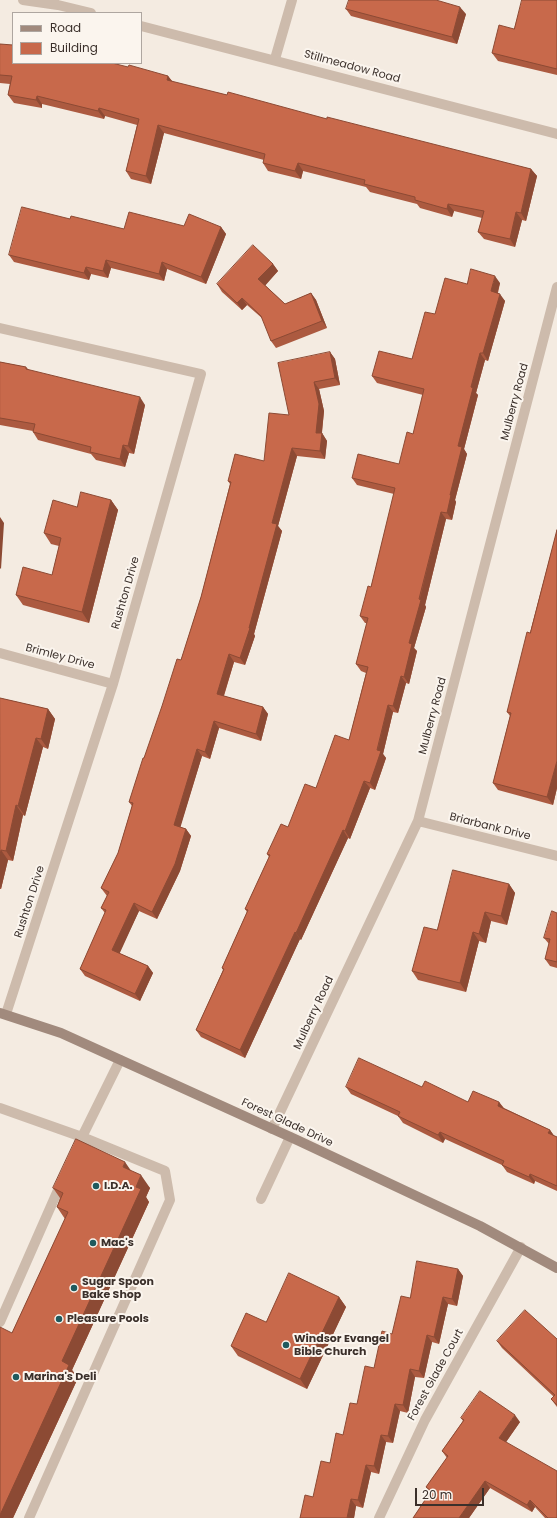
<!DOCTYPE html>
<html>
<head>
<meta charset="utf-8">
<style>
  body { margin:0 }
  #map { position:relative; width:557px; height:1518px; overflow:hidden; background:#f4ebe1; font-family:Poppins,sans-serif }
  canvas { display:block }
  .legend { position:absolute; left:12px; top:12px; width:130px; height:52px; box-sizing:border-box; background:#fbf5ee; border:1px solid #aea6a0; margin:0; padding:5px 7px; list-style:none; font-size:12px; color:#3b302b }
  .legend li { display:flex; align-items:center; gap:8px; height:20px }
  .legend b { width:20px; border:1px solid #aea6a0 }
  .scale { position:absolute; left:415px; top:1488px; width:69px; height:18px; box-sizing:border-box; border:2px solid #3b302b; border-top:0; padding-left:5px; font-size:12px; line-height:14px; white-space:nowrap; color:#3b302b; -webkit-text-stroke:3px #fbf5ee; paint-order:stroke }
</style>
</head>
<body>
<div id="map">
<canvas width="557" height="1518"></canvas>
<ul class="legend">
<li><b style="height:5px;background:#a18a7d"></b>Road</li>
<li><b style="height:11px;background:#c8694b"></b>Building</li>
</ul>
<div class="scale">20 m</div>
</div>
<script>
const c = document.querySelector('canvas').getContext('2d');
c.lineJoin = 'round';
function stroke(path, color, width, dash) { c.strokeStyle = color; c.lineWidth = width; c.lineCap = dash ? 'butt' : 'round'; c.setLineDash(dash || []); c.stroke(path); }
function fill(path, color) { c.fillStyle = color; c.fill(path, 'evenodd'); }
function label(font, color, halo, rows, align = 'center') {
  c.font = font + ' Poppins,sans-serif'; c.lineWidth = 4; c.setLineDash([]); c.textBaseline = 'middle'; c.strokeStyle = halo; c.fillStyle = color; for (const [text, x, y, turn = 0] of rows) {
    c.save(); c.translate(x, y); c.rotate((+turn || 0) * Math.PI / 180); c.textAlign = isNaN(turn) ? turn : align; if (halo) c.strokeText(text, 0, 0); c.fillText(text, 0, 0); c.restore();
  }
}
const lane = new Path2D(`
  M0 1108 82 1137 165 1171 170 1200 29 1518
  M79 1143 120 1060
  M261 1199 290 1137
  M0 1322 62 1181`);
const street = new Path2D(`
  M23 0 58 5 91 13
  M141 26 557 134
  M275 59 292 0
  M0 328 201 374 113 684 6 1014
  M0 653 113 684
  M418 821 557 856
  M272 1129 418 821 557 287
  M379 1518 425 1420 521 1247`);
const secondary = new Path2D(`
  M0 1013 61 1033 297 1140 480 1226 557 1268`);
const wall = new Path2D(`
  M557 0V75L498 61 492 53 514 29Z
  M346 9 466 14 457 44 351 16Z
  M0 44 168 76 173 82 227 95 327 119 531 169 537 176 526 221 522 220 515 247 484 239 478 232 482 218 454 211 452 217 420 208 417 204 370 192 366 187 303 171 301 179 268 171 263 163 264 160 164 133 151 184 131 179 126 171 137 125 105 116 104 119 42 104V108L14 103 8 95 10 84 0 83Z
  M184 226 221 227 226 234 206 284 167 269 164 281 111 268 108 278 91 274 89 280 14 262 9 255 124 229Z
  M273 264 278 271 265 285 285 304 311 293 316 300 327 328 276 348 271 341 263 319 247 305 242 310 222 292 217 284Z
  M500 283 498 293 505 301 488 361 485 360 476 393 478 395 464 449 467 454 455 500 456 502 452 520 446 519 425 605 426 607 414 648 417 651 409 684 406 683 398 713 393 712 383 754 386 758 375 790 370 788 350 839 348 838 301 940 300 939 245 1058 201 1037 196 1030 223 970 222 968 247 912 245 909 269 857 267 854 288 827 316 788 349 740 366 673 361 671 356 664 367 623H365L360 616 371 587 394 494 357 485 352 478 399 464 413 434 423 395 377 383 372 376 412 359 435 314 467 284Z
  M330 352 335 359 340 385 319 389 324 411 322 433 327 441 325 459 297 456 278 526 282 531 254 634 255 636 245 665 234 662 224 696 263 707 268 714 261 741 219 728 210 759 202 756 180 827 186 829 191 836 180 871 157 919 139 911 119 953 148 966 153 973 140 1001 85 976 80 969 105 913 101 908 107 896 101 888 118 853 132 806 129 802 144 758 181 660 201 597 230 484 228 481 264 461 289 415Z
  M0 362 26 367 29 370 145 405 134 454 129 453 125 467 96 460 91 454 38 440 33 432V431L0 425Z
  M111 500 118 510 89 623 23 605 16 595 52 575 59 546 51 544 44 533 77 507Z
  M557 530V788L553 805 498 790 493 783 510 716 507 712 530 633Z
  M0 698 48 709 55 719 48 749 43 747 25 816 23 815 13 861 8 860 1 889H0Z
  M509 884 515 893 507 925 491 921 486 943 479 941 466 992 418 980 412 971 437 930Z
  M557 913V968L550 966 545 959 549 944 544 938Z
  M346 1087H422L468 1102H499L504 1108 550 1130 554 1136 557 1137V1191L535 1181 534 1184 507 1172 502 1165 445 1139 443 1143 403 1123 398 1116 351 1094Z
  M131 1171 150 1188 146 1197 149 1202 72 1370 78 1378 13 1518H0L12 1333 65 1219 57 1207 60 1198 53 1188Z
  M458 1269 463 1276 457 1306 448 1304 439 1344 432 1342 424 1378 415 1377 408 1413 400 1411 393 1443 386 1442 379 1474 371 1472 363 1508 356 1506 354 1518H300L313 1497 343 1435 374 1368 392 1334 410 1298Z
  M339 1297 346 1307 307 1389 238 1356 231 1346Z
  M557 1339V1407L551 1399 554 1397 502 1348 497 1341Z
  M461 1418 520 1422 506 1442 557 1518H545L535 1507 532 1512 490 1488 469 1518H413L430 1493 426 1487 447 1458 442 1451 463 1421Z`);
const shadedWall = new Path2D(`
  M460 7 466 14 457 44 452 37Z
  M168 76 174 84 167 80Z
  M37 96 42 104V108L36 100Z
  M99 108 105 116 104 119 98 111Z
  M158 125 164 133 151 184 146 176Z
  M298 163 303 171 301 179 295 171Z
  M531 169 537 176 526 221 521 213Z
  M448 204 454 211 452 217 447 209Z
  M516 212 522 220 515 247 510 239Z
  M221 227 226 234 206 284 201 277Z
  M106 260 111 268 108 278 103 271Z
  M162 262 167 269 164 281 159 274Z
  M273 264 278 271 264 287 258 279Z
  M86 267 91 274 89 280 84 273Z
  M495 276 500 283 496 298 491 291Z
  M311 293 316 300 327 328 322 321Z
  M500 294 505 301 488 361 483 353Z
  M242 298 247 305 242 310 237 303Z
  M330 352 335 359 340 385 335 378Z
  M480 353 485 360 476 393 478 395 464 449 467 454 455 500 456 502 452 520 447 513 450 495 458 446 471 387Z
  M314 382 319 389 324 411 321 440 316 433Z
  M140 397 145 405 134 454 128 446Z
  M322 433 327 441 325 459 320 451Z
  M123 445 129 453 125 467 120 459Z
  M292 448 297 456 278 526 282 531 254 634 255 636 245 665 240 658 249 628 272 523Z
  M111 500 118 510 89 623 82 612Z
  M441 512 446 519 425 605 426 607 414 648 417 651 409 684 404 677 409 643Z
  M0 517 4 523 1 569 0 568Z
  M229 654 234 662 222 701 217 694Z
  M401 676 406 683 398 713 393 706Z
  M388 705 393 712 383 754 386 758 375 790 370 783Z
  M263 707 268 714 261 741 256 734Z
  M48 709 55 719 48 749 41 739Z
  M214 721 219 728 210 759 205 752Z
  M36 738 43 747 25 816 18 806Z
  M197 749 202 756 179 832 174 825Z
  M557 761V788L553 805 547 797Z
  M364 781 370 788 350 839 345 831Z
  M16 805 23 815 13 861 6 851Z
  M186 829 191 836 180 871 157 919 152 912Z
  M343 830 348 838 301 940 296 933Z
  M1 850 8 860 1 889 0 887V855Z
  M509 884 515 893 507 925 501 916Z
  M134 903 139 911 118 957 112 950Z
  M485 912 491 921 486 943 479 934Z
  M295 932 300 939 245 1058 240 1050Z
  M473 932 479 941 466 992 460 983Z
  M148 966 153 973 140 1001 135 994Z
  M499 1102 504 1109 498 1106Z
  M550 1130 555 1137 548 1133Z
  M440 1132 445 1139 443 1143 438 1135Z
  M125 1162 134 1175 123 1167Z
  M530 1174 535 1181 534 1184 529 1177Z
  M141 1175 150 1188 146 1197 149 1202 72 1370 78 1378 13 1518H0V1515L62 1361Z
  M458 1269 463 1276 457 1306 452 1299Z
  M339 1297 346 1307 307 1389 300 1379Z
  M443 1297 448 1304 439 1344 434 1337Z
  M427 1335 432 1342 424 1378 419 1371Z
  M410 1369 415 1377 408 1413 403 1405Z
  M395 1404 400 1411 393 1443 388 1436Z
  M515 1415 520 1422 504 1445 499 1438Z
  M381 1435 386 1442 379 1474 374 1466Z
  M366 1465 371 1472 363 1508 358 1500Z
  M485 1481 490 1488 469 1518H459Z
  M351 1499 356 1506 354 1518H347Z
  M530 1500 535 1507 532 1512 527 1505Z`);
const building = new Path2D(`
  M349 0H436L460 7 452 37 346 9Z
  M522 0H557V69L492 53 499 25 514 29Z
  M0 44 13 45V63H112L128 67 129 65 168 76 167 80 227 95 228 92 327 119V117L531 169 521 213 516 212 510 239 478 232 484 211 448 204 447 209 415 200V197L364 184 365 180 298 163 295 171 263 163 265 154 158 125 146 176 126 171 139 119 99 108 98 111 37 96 36 100 8 95 12 76 0 75Z
  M22 207 70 219 71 216 124 229 129 212 184 226 189 214 221 227 201 277 162 262 159 274 106 260 103 271 86 267 84 273 9 255Z
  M253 245 273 264 258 279 285 304 311 293 322 321 271 341 261 316 242 298 237 303 217 284Z
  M471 269 495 276 491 291 500 294 483 353H480L471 387 473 388 458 446 462 447 450 495H451L447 513 441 512 419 599 421 600 409 643 412 644 404 677 401 676 393 706 388 705 377 750 381 751 370 783 364 781 345 831 343 830 296 933 295 932 240 1050 196 1030 224 969 222 968 248 910 245 909 270 855 267 854 281 824 288 827 305 784 316 788 335 735 349 740 368 667 356 664 368 618 360 616 368 586 371 587 395 488 352 478 358 454 399 464 407 432 413 434 424 389 372 376 379 351 412 359 425 312 435 314 445 278 467 284Z
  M330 352 335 378 314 382 319 404 316 433H322L320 451 292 448 272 523 277 524 249 628H250L240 658 229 654 217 694 263 707 256 734 214 721 205 752 197 749 174 825 186 829 175 864 152 912 134 903 112 950 148 966 135 994 80 969 106 910 101 908 109 892 101 888 118 853 133 803 129 802 143 758H144L162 706 177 659 181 660 201 597 231 482 228 481 235 454 264 461 269 413 289 415 278 363Z
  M0 362 26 367V369L140 397 128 446 123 445 120 459 90 452 91 447 33 432 35 424 0 418Z
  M81 492 111 500 82 612 16 595 23 567 52 575 61 538 44 533 53 500 77 507Z
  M557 530V761L547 797 493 783 511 713 507 712 527 632 530 633Z
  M0 698 48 709 41 739 36 738 18 806 16 805 6 851 1 850 0 855Z
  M453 870 509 884 501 916 485 912 479 934 473 932 460 983 412 971 424 927 437 930Z
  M552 911 557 913V962L545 959 550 939 544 938Z
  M359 1058 422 1087 425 1081 468 1102 473 1091 499 1102 498 1106 550 1130 548 1133 557 1137V1186L530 1174 529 1177 502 1165 504 1161 440 1132 438 1135 398 1116 400 1112 346 1087Z
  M76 1139 125 1162 123 1167 141 1175 136 1187 141 1189 62 1361 69 1365 0 1515V1327L12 1333 68 1212 57 1207 63 1193 53 1188Z
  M417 1261 458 1269 452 1299 443 1297 434 1337 427 1335 419 1371 410 1369 403 1405 395 1404 388 1436 381 1435 374 1466 366 1465 358 1500 351 1499 347 1518H300L305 1495 313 1497 321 1461 330 1463 336 1433 343 1435 350 1403 357 1404 365 1366 374 1368 382 1331 392 1334 401 1296 410 1298Z
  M289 1273 339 1297 300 1379 231 1346 246 1313 266 1322Z
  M525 1310 557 1339V1405L551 1399 555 1395 497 1341Z
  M480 1391 515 1415 499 1438 557 1471V1518H548L530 1500 527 1505 485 1481 459 1518H413L431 1491 426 1487 448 1456 442 1451 464 1420 461 1418Z`);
const markers = [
  [96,1186,4,"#1f5a5e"],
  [93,1243,4,"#1f5a5e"],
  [74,1288,4,"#1f5a5e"],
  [59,1319,4,"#1f5a5e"],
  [286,1345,4,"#1f5a5e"],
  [16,1377,4,"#1f5a5e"]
];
const streetNames = [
  ["Stillmeadow Road",352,67,15],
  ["Mulberry Road",515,402,-75],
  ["Rushton Drive",126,593,-74],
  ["Brimley Drive",60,657,15],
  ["Mulberry Road",433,716,-75],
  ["Briarbank Drive",490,827,14],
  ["Rushton Drive",30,902,-72],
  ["Mulberry Road",314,1013,-65],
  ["Forest Glade Drive",287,1123,25],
  ["Forest Glade Court",436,1375,-61]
];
const poiNames = [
  ["I.D.A.",104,1186],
  ["Mac's",101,1243],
  ["Sugar Spoon",82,1282],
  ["Bake Shop",82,1295],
  ["Pleasure Pools",67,1319],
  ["Windsor Evangel",294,1339],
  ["Bible Church",294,1352],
  ["Marina's Deli",24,1377]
];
stroke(lane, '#cdbbac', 10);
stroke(street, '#cdbbac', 10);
stroke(secondary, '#a18a7d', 10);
fill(wall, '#ac5a40');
fill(shadedWall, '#8c4a34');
fill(building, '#c8694b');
stroke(building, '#8c4a34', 1);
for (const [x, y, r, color] of markers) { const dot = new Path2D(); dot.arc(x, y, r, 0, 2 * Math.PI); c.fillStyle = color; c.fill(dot); stroke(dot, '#fbf5ee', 1.5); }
label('11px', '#3b302b', '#fbf5ee', streetNames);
label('bold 11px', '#3b302b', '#fbf5ee', poiNames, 'left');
</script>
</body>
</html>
